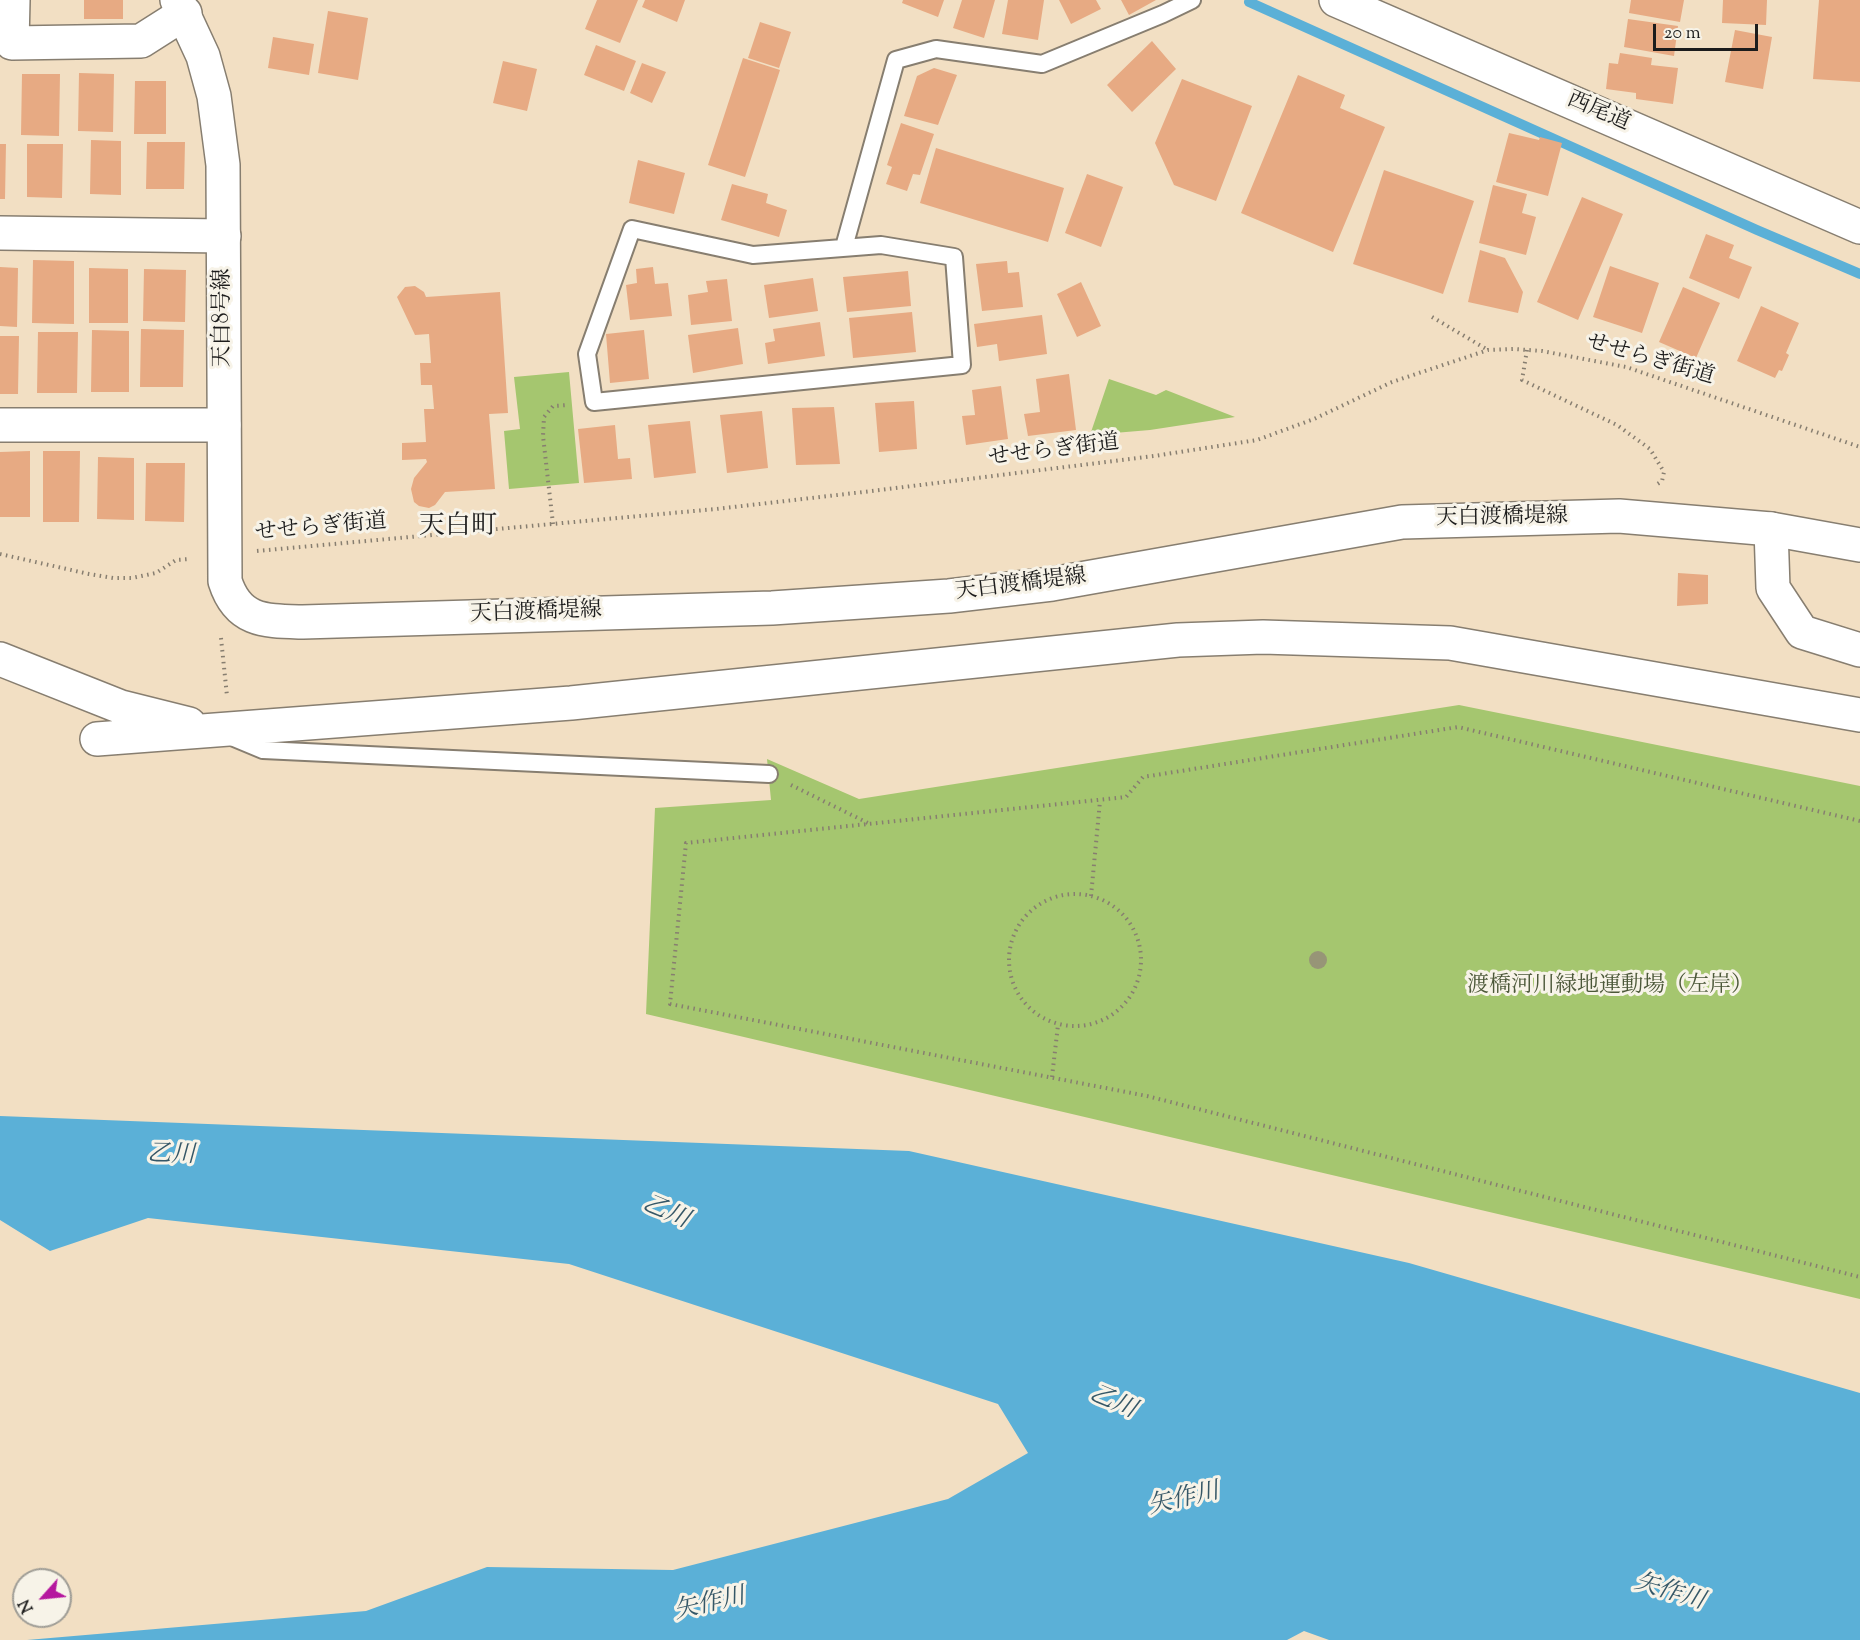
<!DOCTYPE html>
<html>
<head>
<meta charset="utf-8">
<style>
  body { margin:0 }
  #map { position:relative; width:1860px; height:1640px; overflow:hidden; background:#f2dfc3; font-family:"Sorts Mill Goudy",serif }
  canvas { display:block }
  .north { position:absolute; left:12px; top:1568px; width:60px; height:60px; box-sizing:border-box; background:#f7f3e8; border:2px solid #9f9d96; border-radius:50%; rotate:243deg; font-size:16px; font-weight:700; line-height:24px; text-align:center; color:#1c1c1c }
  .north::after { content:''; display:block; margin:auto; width:21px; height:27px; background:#b5179e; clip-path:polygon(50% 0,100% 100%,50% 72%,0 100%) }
  .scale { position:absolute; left:1653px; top:24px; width:105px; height:27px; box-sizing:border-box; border:3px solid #1c1c1c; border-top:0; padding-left:8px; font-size:18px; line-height:21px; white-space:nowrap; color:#1c1c1c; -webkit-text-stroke:4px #f7f3e8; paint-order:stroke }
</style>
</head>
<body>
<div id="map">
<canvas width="1860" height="1640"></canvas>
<div class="north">N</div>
<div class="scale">20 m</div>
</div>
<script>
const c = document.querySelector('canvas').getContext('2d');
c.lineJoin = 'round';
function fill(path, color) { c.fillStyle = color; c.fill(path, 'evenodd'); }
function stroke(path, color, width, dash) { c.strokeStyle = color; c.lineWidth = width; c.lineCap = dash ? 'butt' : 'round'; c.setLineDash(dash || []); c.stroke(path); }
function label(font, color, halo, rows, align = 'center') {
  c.font = font + ' "Sorts Mill Goudy","Noto Serif JP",serif'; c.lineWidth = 6; c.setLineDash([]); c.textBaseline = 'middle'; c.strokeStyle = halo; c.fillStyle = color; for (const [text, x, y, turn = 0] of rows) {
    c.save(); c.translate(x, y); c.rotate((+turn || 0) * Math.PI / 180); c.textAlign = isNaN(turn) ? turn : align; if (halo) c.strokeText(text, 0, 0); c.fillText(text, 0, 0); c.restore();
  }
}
const green = new Path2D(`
  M569 372 579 483 509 489 504 431 520 429 514 377Z
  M1109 379 1156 395 1166 390 1235 417 1150 430 1090 435Z
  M1459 705 1860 786V1299L646 1014 655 808 771 800 767 759 859 799Z`);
const water = new Path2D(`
  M0 1116 909 1151 1409 1263 1860 1393V1640H1329L1304 1631 1287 1640H27L366 1611 487 1567 673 1570 948 1499 1028 1453 998 1404 569 1264 148 1218 50 1251 0 1220Z`);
const stream = new Path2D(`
  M1249 2 1757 230 1860 274`);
const building = new Path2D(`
  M84 0H123V19H84Z
  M597 0H638L620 43 585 29Z
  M645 0H685L677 22 642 7Z
  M903 0H944L938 17 902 3Z
  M962 0H995L984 38 953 28Z
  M1008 0H1044L1038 40 1002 34Z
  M1059 0H1096L1101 9 1071 24Z
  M1121 0H1156L1129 15Z
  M1631 0H1684L1680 22 1629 13Z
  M1723 0H1767L1766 25 1722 23Z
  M1819 0H1860V82L1813 79Z
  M328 11 368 18 358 80 318 73Z
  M1628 19 1678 26 1674 56 1624 47Z
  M760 22 791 32 779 68 748 58Z
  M1735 30 1772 37 1763 89 1725 82Z
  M273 37 314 44 309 75 268 68Z
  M1152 41 1176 69 1132 112 1107 85Z
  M596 45 636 61 624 91 584 75Z
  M1620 53 1652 58 1651 65 1678 68 1673 104 1636 99V93L1606 89 1609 63 1618 64Z
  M743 58 780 70 745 177 708 165Z
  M503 61 537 69 527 111 493 103Z
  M642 63 666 72 652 103 630 93Z
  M934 68 957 75 938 125 904 116 917 76Z
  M79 73 114 74 113 132 78 131Z
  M22 74H60L59 136 21 135Z
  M1298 75 1345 95 1340 108 1385 127 1333 252 1241 213Z
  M1182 79 1252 106 1216 201 1174 185 1155 143Z
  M135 81H166V134H134Z
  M901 123 934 134 920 175 913 174 907 191 886 184 892 167 887 165Z
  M1509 133 1539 140 1540 137 1562 143 1548 196 1496 182Z
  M91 140 121 141V195L90 194Z
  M147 142H185L184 189H146Z
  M0 144H6L5 199H0Z
  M27 144H63L62 198 27 197Z
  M936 148 1064 188 1048 242 920 203Z
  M638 160 685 173 674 214 629 203Z
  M1384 170 1474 201 1443 294 1353 264Z
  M1087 174 1123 187 1101 247 1065 233Z
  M732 184 768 194 766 203 787 210 779 237 721 220Z
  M1493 185 1527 194 1522 213 1536 217 1526 255 1479 243Z
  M1582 197 1623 214 1578 320 1537 302Z
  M1706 234 1734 245 1729 258 1752 267 1739 299 1689 278Z
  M1480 250 1505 258 1523 292 1518 313 1468 302Z
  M33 260 74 261V324L32 323Z
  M1007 261 1008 273 1019 272 1023 307 982 311 976 264Z
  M1610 266 1659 283 1642 333 1593 317Z
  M0 267 18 268 17 327 0 326Z
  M653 267 655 284 668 283 672 316 630 320 626 285 637 283 636 269Z
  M89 268 128 269V323H89Z
  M144 269 186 270 185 322 143 321Z
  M908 271 911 306 847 312 843 277Z
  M813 278 818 311 769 318 764 285Z
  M727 279 732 321 691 325 688 295 708 292 706 281Z
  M1081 282 1101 326 1077 337 1057 294Z
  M415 286 424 292 426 297 500 292 508 413 489 414 495 489 445 492 435 505 429 508 419 506 414 502 411 489 414 478 427 462 426 459 402 460V443L426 442 424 409H434L432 385H421L420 363H431L429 334 415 335 397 297 405 287Z
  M1683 287 1720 303 1696 358 1659 342Z
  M1761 306 1799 323 1786 353 1789 355 1782 371 1779 370 1775 378 1737 361Z
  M912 312 916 352 853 358 849 318Z
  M1042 315 1047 354 999 361 997 344 977 347 974 324Z
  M820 322 825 356 768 364 765 343 775 341 773 329Z
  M738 328 743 364 693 373 688 335Z
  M141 329 184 330 183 387H140Z
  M92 330 129 331V392H91Z
  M644 330 649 379 610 383 606 334Z
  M38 332H78L77 393H37Z
  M0 336H19L18 394H0Z
  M1069 374 1076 430 1028 436 1024 414 1040 412 1036 379Z
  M1001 386 1008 439 966 445 962 416 975 415 972 390Z
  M914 401 917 449 879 452 875 403Z
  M834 407 840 464 796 465 792 408Z
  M762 411 768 468 727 473 720 415Z
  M690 421 696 473 654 478 648 425Z
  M615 425 618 459 630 458 632 479 584 483 578 429Z
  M30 451V517H0V452Z
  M43 451H80L79 522H43Z
  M98 457 134 458V520L97 519Z
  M146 463H185L184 522 145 521Z
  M1678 573 1708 575V604L1677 606Z`);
const path = new Path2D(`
  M1432 317 1488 350
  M1527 350 1522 380 1617 425 1650 449 1664 472 1662 481 1656 485
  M553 524 543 436 544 417 553 406 569 405
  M257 551 716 509 872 491 1154 456 1257 440 1314 419 1392 382 1488 350 1514 349 1542 351 1626 367 1860 447
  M0 554 89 574 113 578H132L156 573 176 560 190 559
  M221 638 227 696
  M791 785 868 823
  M1860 821 1458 727 1143 777 1126 797 686 843 670 1004 1147 1096 1860 1277
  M1009 960a66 66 0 1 1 132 0a66 66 0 1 1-132 0Z
  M1091 896 1100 801
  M1052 1077 1058 1025`);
const lane = new Path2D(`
  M632 229 753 255 881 245 954 257 962 365 594 402 587 354Z
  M844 247 896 60 936 49 1042 64 1163 14 1192 0
  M227 735 263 750 769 774`);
const street = new Path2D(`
  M13 0 12 43 141 41 185 13
  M0 233 224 236
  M0 425H224
  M1771 529 1773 588 1802 632 1860 650
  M0 659 121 707 189 724
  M97 739 571 703 1178 640 1263 637 1450 643 1860 715`);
const secondary = new Path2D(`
  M177 0 203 56 214 96 223 165 225 581C238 622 265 621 303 622L772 608 949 596 1052 584 1402 522 1619 516 1771 529 1860 545
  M1336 0 1860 227`);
const trees = [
  [1318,960]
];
const streetNames = [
  ["西尾道",1598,113,23],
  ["天白8号線",224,318,-90],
  ["せせらぎ街道",1650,361,16],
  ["せせらぎ街道",1054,452,-7],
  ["天白渡橋堤線",1502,519,-1],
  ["せせらぎ街道",321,529,-5],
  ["天白渡橋堤線",1021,586,-7],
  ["天白渡橋堤線",536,614,-2]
];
const parkNames = [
  ["渡橋河川緑地運動場（左岸）",1610,987]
];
const waterNames = [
  ["乙川",171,1157,1],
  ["乙川",665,1214,23],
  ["乙川",1112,1404,23],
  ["矢作川",1184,1501,-13],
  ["矢作川",1669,1594,17],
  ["矢作川",710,1606,-13]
];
const quarterNames = [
  ["天白町",458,529]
];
fill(green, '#a5c66f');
fill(water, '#5bb0d7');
stroke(stream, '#5bb0d7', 10);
fill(building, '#e7aa83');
stroke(lane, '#877e70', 20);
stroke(street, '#877e70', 36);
stroke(secondary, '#877e70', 36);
stroke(path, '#877e70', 4, [1.5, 4.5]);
stroke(lane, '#fff', 16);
stroke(street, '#fff', 33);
stroke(secondary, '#fff', 33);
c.fillStyle = '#979577';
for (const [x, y] of trees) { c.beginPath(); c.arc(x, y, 9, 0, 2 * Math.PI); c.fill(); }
label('22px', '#1c1c1c', '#f7f3e8', streetNames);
label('22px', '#4c5839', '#f7f3e8', parkNames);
label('italic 24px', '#355767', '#f7f3e8', waterNames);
label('26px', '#1c1c1c', '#f7f3e8', quarterNames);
</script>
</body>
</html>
